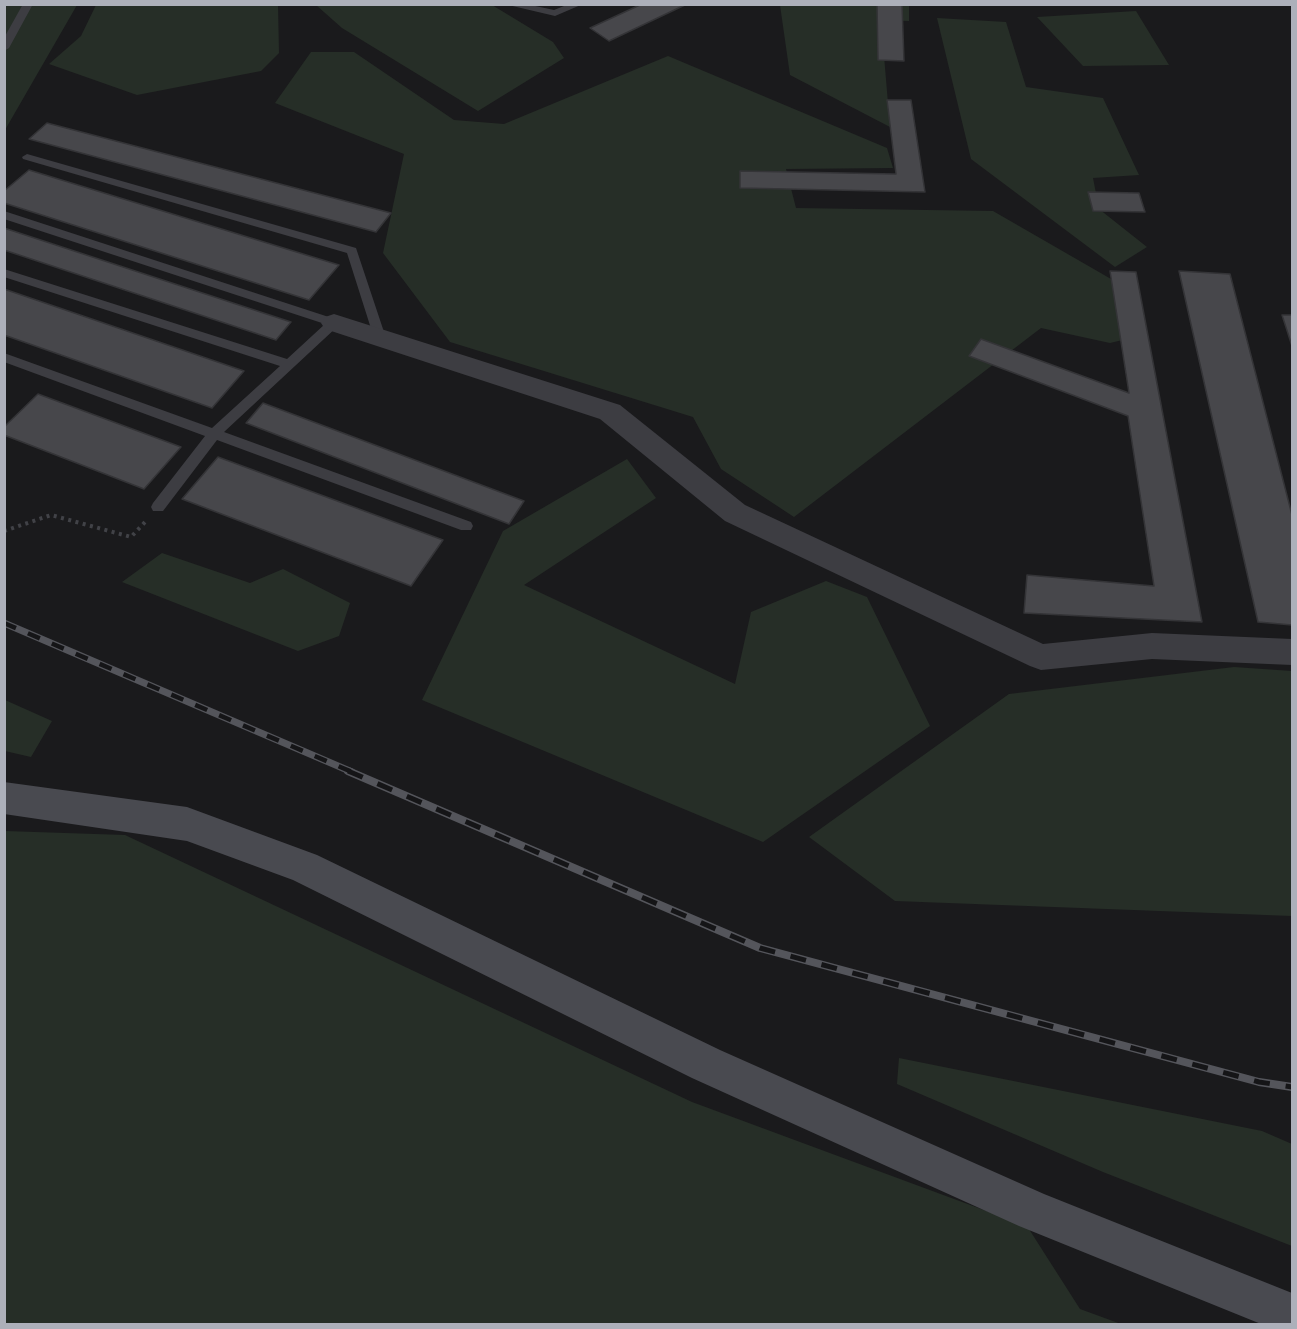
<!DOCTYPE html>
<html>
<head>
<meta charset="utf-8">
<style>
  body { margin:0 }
  #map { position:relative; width:1297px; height:1329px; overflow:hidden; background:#1a1a1c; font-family:"PT Sans Narrow",sans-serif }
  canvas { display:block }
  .frame { position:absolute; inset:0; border:6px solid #adb0ba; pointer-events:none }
</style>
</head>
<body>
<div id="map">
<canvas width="1297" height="1329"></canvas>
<div class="frame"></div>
</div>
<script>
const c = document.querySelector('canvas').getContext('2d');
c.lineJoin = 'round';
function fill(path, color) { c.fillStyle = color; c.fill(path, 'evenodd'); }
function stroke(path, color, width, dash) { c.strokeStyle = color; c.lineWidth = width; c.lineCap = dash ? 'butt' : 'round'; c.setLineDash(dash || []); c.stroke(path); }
const green = new Path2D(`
  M5 5H77L5 130Z
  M96 5H278L279 53 261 71 137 95 49 64 81 36Z
  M316 5H492L553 42 564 58 478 111 342 28Z
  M780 5H909V21L881 20 890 127 790 75Z
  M1136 11 1169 65 1083 66 1037 17Z
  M937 18 1006 22 1026 87 1103 98 1139 175 1093 178 1099 209 1147 247 1115 267 971 159Z
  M311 52H354L454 120 504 124 668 56 887 148 893 168 786 169 796 208 993 211 1118 283 1135 337 1110 343 1041 328 794 517 721 469 693 417 450 342 383 253 404 154 275 103Z
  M627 459 656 498 524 585 735 684 751 612 826 581 867 597 930 726 763 842 422 700 503 531Z
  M162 553 250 583 283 569 350 603 339 636 298 651 122 582Z
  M1234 667 1292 671V916L895 901 809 837 1009 694Z
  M5 700 52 721 31 757 5 751Z
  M5 831 125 835 692 1102 1027 1226 1080 1309 1121 1324H5Z
  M899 1058 1262 1131 1292 1144V1246L1103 1172 897 1084Z`);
const building = new Path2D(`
  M642 4H687L609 41 590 28Z
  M877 4H902L904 61 878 60Z
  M887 100H911L925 192 740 188V171L896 174Z
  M47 123 391 213 376 232 29 139Z
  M29 170 339 265 309 300 4 203V191Z
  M1088 192 1139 193 1145 212 1093 211Z
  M4 228 291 322 276 340 4 250Z
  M1110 271 1136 272 1202 622 1024 613 1027 575 1154 586 1128 416 969 356 981 339 1129 393Z
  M1179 271 1230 274 1292 515V625L1258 622Z
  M4 289 244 371 212 408 4 335Z
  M1282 315H1292V346Z
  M38 394 181 447 144 489 4 435V427Z
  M263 403 524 501 509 524 246 423Z
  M218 457 443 540 411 586 182 499Z`);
const path = new Path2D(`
  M4 531 51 515 131 537 145 522`);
const service = new Path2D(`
  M23 4H33L9 48 4 51V38Z
  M504 4H526L554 10 569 4H583L555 16Z
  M27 154 356 248 386 338 380 342 374 338 347 253 23 159 22 157Z
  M4 211 338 320V326L224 432 471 522 473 526 471 530H461L217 440 163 511H153L151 507 153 503 205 436 4 362V353L212 428 280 366 4 277V269L287 359 325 324 4 219Z`);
const minor = new Path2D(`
  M334 314 620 405 745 505 1043 644 1152 633 1292 639V665L1152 659 1041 670 1030 666 725 521 600 419 325 329 321 323 325 317Z`);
const secondary = new Path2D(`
  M4 782 187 807 317 855 720 1050 1044 1194 1292 1293V1324H1261L1019 1226 692 1078 293 880 187 841 4 814Z`);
const railFar1 = new Path2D(`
  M4 623 352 772`);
const rail = new Path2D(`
  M348 771 760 948 1259 1082 1292 1087`);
fill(green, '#262e27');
fill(building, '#47474b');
stroke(building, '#343437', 1.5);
stroke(path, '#414247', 4, [3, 4.5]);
fill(service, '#3d3d42');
fill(minor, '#3d3d42');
fill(secondary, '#494a50');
stroke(railFar1, '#54555b', 7);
stroke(rail, '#54555b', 8);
stroke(railFar1, '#151517', 4.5, [13]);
stroke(rail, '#151517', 5, [16]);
</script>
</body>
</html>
